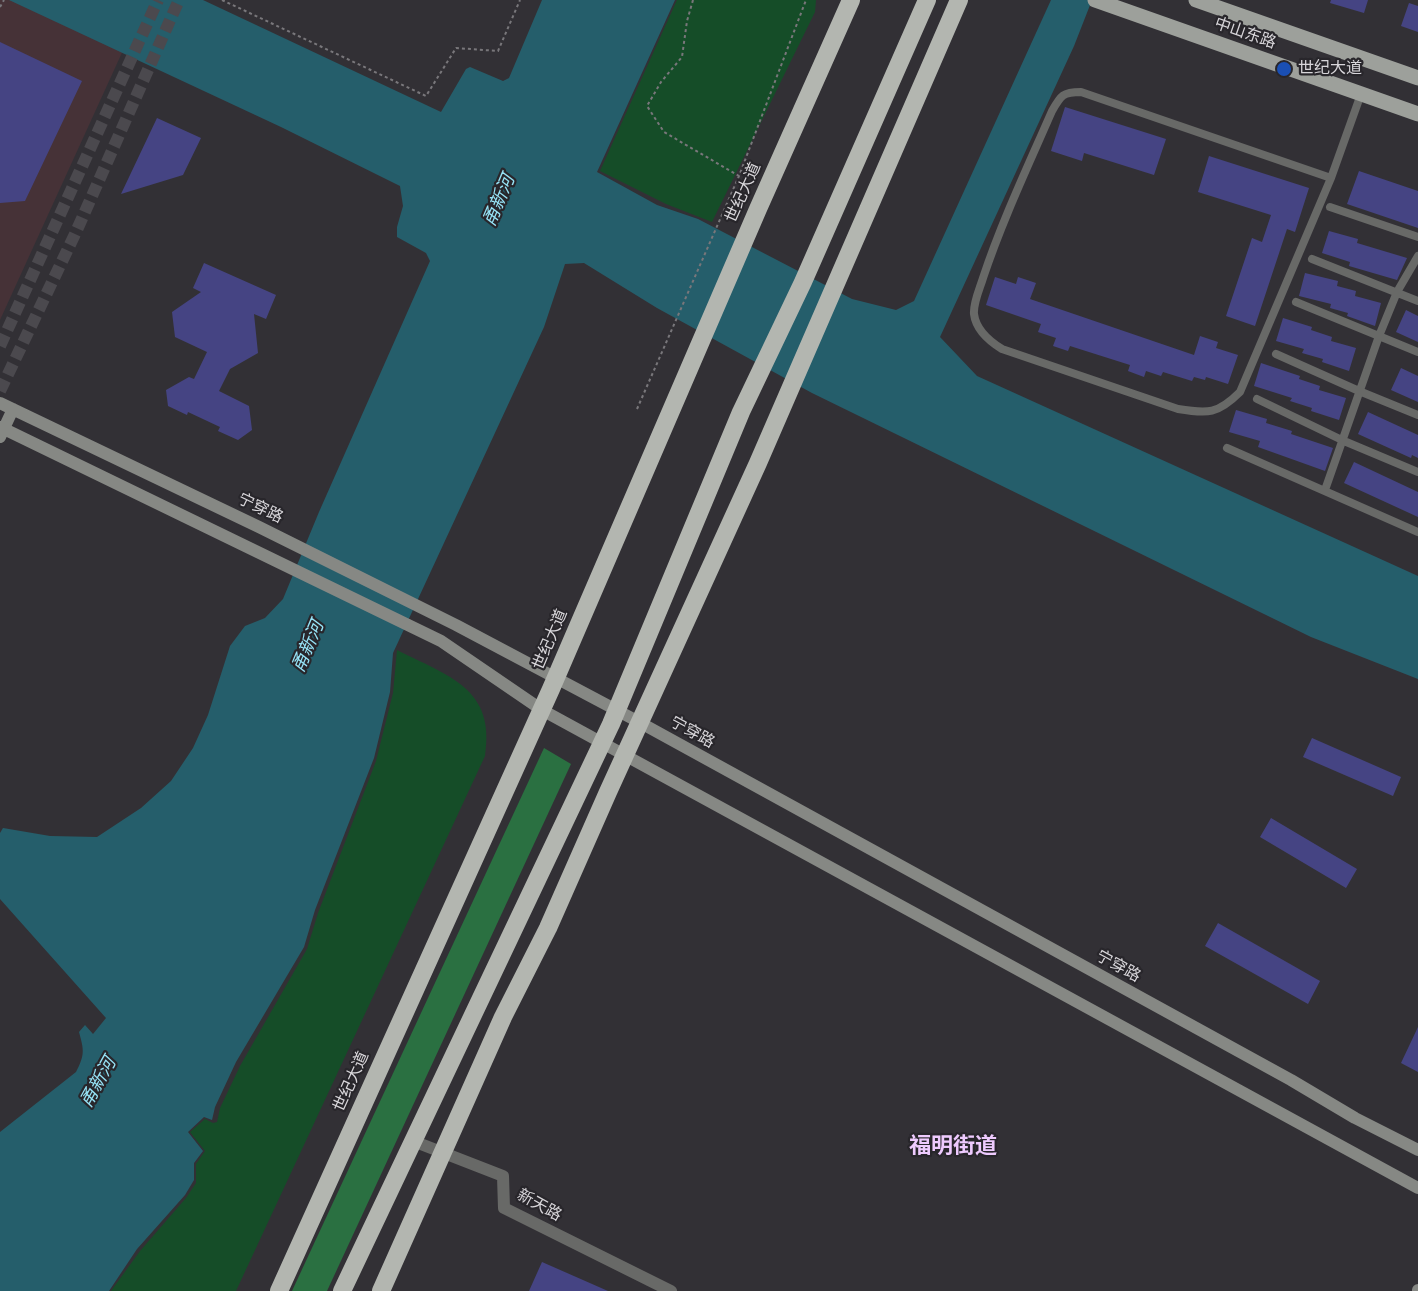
<!DOCTYPE html>
<html>
<head>
<meta charset="utf-8">
<style>
  body { margin:0 }
  canvas { display:block; background:#323035 }
</style>
</head>
<body>
<canvas width="1418" height="1291"></canvas>
<script>
const c = document.querySelector('canvas').getContext('2d');
c.lineJoin = 'round';
function fill(path, color) { c.fillStyle = color; c.fill(path, 'evenodd'); }
function stroke(path, color, width, dash) { c.strokeStyle = color; c.lineWidth = width; c.lineCap = dash ? 'butt' : 'round'; c.setLineDash(dash || []); c.stroke(path); }
function label(font, color, halo, rows, align = 'center') {
  c.font = font + ' "Titillium Web","Noto Sans SC",sans-serif'; c.lineWidth = 4.5; c.setLineDash([]); c.textBaseline = 'middle'; c.strokeStyle = halo; c.fillStyle = color; for (const [text, x, y, turn = 0] of rows) {
    c.save(); c.translate(x, y); c.rotate((+turn || 0) * Math.PI / 180); c.textAlign = isNaN(turn) ? turn : align; if (halo) c.strokeText(text, 0, 0); c.fillText(text, 0, 0); c.restore();
  }
}
const commercial = new Path2D(`
  M0 0H146L0 320Z`);
const green = new Path2D(`
  M677 0H816L815 12 712 222 666 204 600 171Z
  M397 650C448 676 496 688 485 756L236 1291H111L140 1251 186 1198 196 1183V1164L205 1151 190 1132 205 1119 213 1123 217 1122 220 1108 240 1066 307 949 318 913 376 761 393 693Z`);
const forest = new Path2D(`
  M544 748 571 764 327 1291H292Z`);
const water = new Path2D(`
  M9 0H203L441 112 466 69 470 67 503 81 509 78 542 0H675L597 172 657 205 698 219 852 299 896 310 914 301 1051 0H1092L1074 46 940 337 977 376 1418 576V679L1311 637 812 393 657 308 584 263 565 264 544 327 393 653 390 692 374 758 315 910 304 947 236 1062 215 1107 212 1120 204 1117 188 1132 203 1151 194 1163V1180L185 1195 137 1249 109 1291H0V1132L76 1072C85 1055 84 1050 79 1032L85 1025 93 1034 106 1018 0 899V833L3 828 50 836 97 837 141 808 171 781 193 748 208 715 230 646 245 626 265 618 283 599 319 512 430 261 426 253 397 237V227L403 206 400 186 281 127Z`);
const building = new Path2D(`
  M1331 0H1368L1364 13 1330 3Z
  M1409 3 1418 6V32L1401 26Z
  M0 42 82 81 25 201 0 203Z
  M1065 107 1166 139 1154 175 1084 153 1082 161 1051 151Z
  M157 118 201 138 183 175 121 194Z
  M1209 156 1309 188 1295 232 1287 229 1255 326 1226 316 1252 238 1262 242 1271 215 1198 192Z
  M1359 171 1418 191V228L1347 204Z
  M1329 231 1358 239 1357 243 1407 258 1397 280 1349 266 1350 262 1322 253Z
  M204 263 276 295 266 319 254 314 258 353 230 369 219 391 249 406 252 430 238 440 218 431 220 427 188 412 187 415 168 406 166 390 189 377 194 379 207 352 175 337 172 312 201 292 193 288Z
  M1305 273 1338 281 1337 286 1356 291 1355 296 1381 303 1375 326 1347 316 1348 313 1330 308 1331 304 1299 296Z
  M995 277 1016 284 1018 277 1036 283 1030 299 1194 355 1200 336 1218 342 1216 348 1238 355 1228 384 1206 377 1205 380 1194 377 1192 381 1163 372 1161 376 1146 371 1144 377 1128 371 1130 365 1070 346 1068 351 1053 346 1056 338 1038 332 1041 324 986 305Z
  M1406 310 1418 316V342L1396 332Z
  M1283 318 1312 327 1311 330 1332 337 1331 341 1356 348 1349 371 1322 362 1323 359 1302 353 1304 349 1276 341Z
  M1261 363 1300 376 1299 379 1320 386 1319 390 1346 398 1339 420 1311 411 1312 408 1290 401 1292 398 1254 386Z
  M1401 368 1418 376V402L1391 390Z
  M1236 410 1267 419 1266 423 1292 431 1291 434 1333 448 1325 471 1258 447 1260 441 1229 432Z
  M1368 412 1418 435V458L1412 455 1411 458 1358 434Z
  M1354 462 1418 492V517L1344 483Z
  M1312 738 1401 777 1393 796 1303 757Z
  M1271 818 1357 869 1346 888 1260 837Z
  M1218 923 1320 981 1308 1004 1205 946Z
  M1418 1027V1072L1401 1063Z
  M542 1262 608 1291H529Z`);
const secondaryTunnel = new Path2D(`
  M0 346 158 0
  M0 391 76 232 179 0`);
const path = new Path2D(`
  M222 0 426 96 456 48 498 51 520 0
  M693 0 687 21 682 57 661 82 647 106 664 132 739 176
  M0 7 4 0
  M637 409 739 176 806 0`);
const lane = new Path2D(`
  M1331 178 1081 92C1063 92 1061 95 1052 111 1028 166 1002 221 983 278 980 288 973 303 974 314 976 330 989 341 1002 349L1178 409C1208 414 1218 414 1240 392L1331 178 1361 94
  M1330 207 1418 237
  M1312 259 1418 301
  M1296 302 1418 352
  M1276 354 1359 391 1418 415
  M1257 399 1344 441 1418 472
  M1227 448 1418 532
  M1325 490 1379 336 1397 292 1418 256`);
const street = new Path2D(`
  M413 1141 503 1176 504 1208 671 1291`);
const secondary = new Path2D(`
  M0 403 259 527 456 625 639 722 1291 1080 1355 1118 1418 1150
  M0 427 441 641 542 710 1418 1188
  M0 437 13 409
  M1418 1291V1290`);
const primary = new Path2D(`
  M1095 0 1418 114
  M1196 0 1418 78`);
const highway = new Path2D(`
  M279 1291 551 689 758 209 851 0
  M342 1291 611 724 741 412 803 282 927 0
  M381 1291 503 1017 548 928 608 792 758 463 959 0`);
const markers = [
  [1284,69,8,"#1a4fb4"]
];
const streetNames = [
  ["中山东路",1245,34,19],
  ["世纪大道",744,193,-66],
  ["宁穿路",260,509,26],
  ["世纪大道",551,640,-67],
  ["宁穿路",692,733,29],
  ["宁穿路",1118,967,29],
  ["世纪大道",352,1082,-66],
  ["新天路",539,1206,29]
];
const poiNames = [
  ["世纪大道",1298,69]
];
const waterNames = [
  ["甬新河",500,201,-67],
  ["甬新河",309,647,-67],
  ["甬新河",99,1083,-61]
];
const districtNames = [
  ["福明街道",953,1148]
];
fill(commercial, '#463237');
fill(green, '#154d28');
fill(forest, '#2a7041');
fill(water, '#255e6b');
fill(building, '#454483');
stroke(secondaryTunnel, '#4b494e', 12, [12, 6]);
stroke(path, '#79777b', 2, [3, 3]);
stroke(lane, '#686967', 8);
stroke(street, '#686967', 12);
stroke(secondary, '#868884', 12);
stroke(primary, '#9da09b', 15);
stroke(highway, '#b3b6b0', 18);
for (const [x, y, r, color] of markers) { const dot = new Path2D(); dot.arc(x, y, r, 0, 2 * Math.PI); c.fillStyle = color; c.fill(dot); stroke(dot, '#28262b', 2); }
label('16px', '#d8d6da', '#28262b', streetNames);
label('16px', '#d8d6da', '#28262b', poiNames, 'left');
label('italic 18px', '#97e4f7', '#28262b', waterNames);
label('bold 22px', '#eecafe', '#28262b', districtNames);
</script>
</body>
</html>
